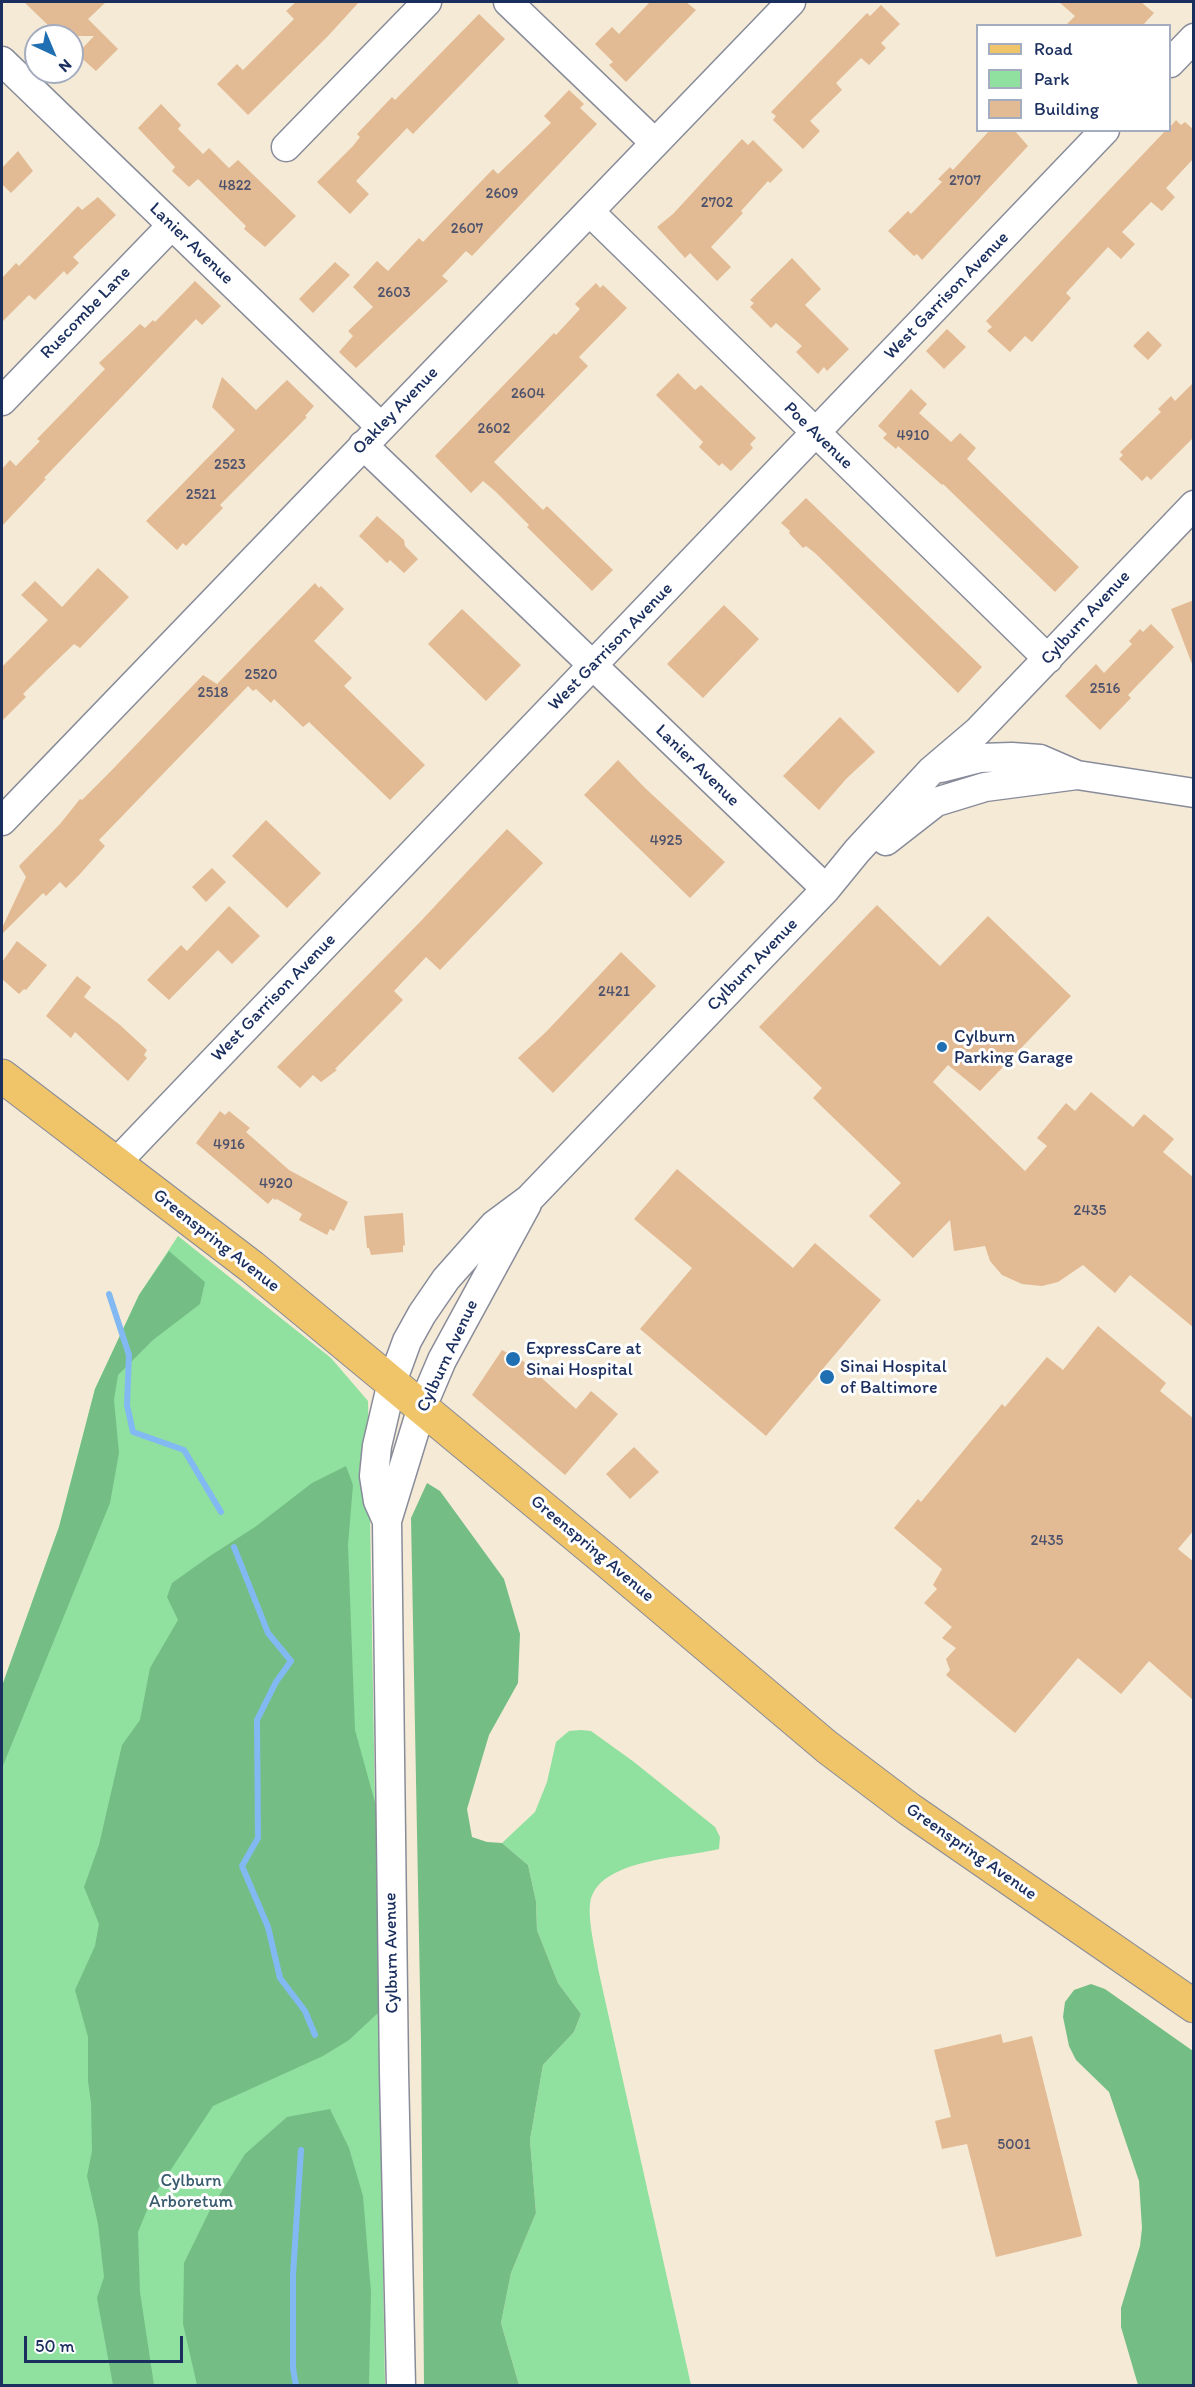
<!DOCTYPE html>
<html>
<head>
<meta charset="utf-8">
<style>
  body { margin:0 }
  #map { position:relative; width:1195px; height:2387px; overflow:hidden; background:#f5ead5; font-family:Itim,sans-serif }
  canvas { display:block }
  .frame { position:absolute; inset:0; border:3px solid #1b2f5e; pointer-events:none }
  .legend { position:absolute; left:976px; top:24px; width:195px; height:108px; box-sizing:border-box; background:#fff; border:2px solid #a4acbf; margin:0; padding:8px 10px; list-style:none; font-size:18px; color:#1b2f5e }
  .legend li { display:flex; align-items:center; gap:12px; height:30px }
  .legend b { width:30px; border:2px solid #a4acbf }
  .north { position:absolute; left:24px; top:24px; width:60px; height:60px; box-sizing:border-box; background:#fff; border:2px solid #a4acbf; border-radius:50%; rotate:136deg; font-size:16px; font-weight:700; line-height:24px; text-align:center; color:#1b2f5e }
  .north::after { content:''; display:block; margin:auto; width:21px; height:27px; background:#1f6fb2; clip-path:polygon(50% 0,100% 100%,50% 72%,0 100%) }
  .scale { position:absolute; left:24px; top:2336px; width:159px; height:27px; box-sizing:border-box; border:3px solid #1b2f5e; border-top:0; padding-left:8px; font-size:18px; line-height:21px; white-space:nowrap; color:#1b2f5e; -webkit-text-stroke:4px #fff; paint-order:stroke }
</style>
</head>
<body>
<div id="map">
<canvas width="1195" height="2387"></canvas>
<div class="frame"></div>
<ul class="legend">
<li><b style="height:8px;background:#f0c469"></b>Road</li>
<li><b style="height:16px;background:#90e09f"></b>Park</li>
<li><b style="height:16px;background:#e2ba94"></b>Building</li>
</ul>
<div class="north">N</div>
<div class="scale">50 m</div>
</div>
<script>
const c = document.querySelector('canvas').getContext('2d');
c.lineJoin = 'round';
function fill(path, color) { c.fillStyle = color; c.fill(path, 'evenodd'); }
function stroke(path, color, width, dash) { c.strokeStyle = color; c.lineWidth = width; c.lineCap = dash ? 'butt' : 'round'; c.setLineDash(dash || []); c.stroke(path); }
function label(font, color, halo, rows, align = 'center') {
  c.font = font + ' Itim,sans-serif'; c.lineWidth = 6; c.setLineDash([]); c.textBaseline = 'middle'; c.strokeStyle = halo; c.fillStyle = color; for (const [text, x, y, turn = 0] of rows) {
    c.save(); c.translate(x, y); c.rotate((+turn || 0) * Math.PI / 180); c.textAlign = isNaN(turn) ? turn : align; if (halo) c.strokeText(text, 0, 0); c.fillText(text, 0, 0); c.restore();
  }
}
const green = new Path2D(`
  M178 1236 331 1358 368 1401 385 2385H2V1686L59 1527 95 1389 139 1295Z
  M581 1730 591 1731 634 1762 715 1827 720 1837 719 1849C685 1858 596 1858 590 1904 588 1923 596 1953 599 1973L691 2385H519L501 2323 511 2273 536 2213 530 2140 543 2065 574 2032 581 2014 558 1983 537 1930 536 1901 528 1865 502 1843 535 1812 547 1782 556 1742 569 1731Z`);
const forest = new Path2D(`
  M169 1251 205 1282 200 1304 153 1340 118 1375 114 1400 119 1453 110 1503 2 1768V1686L59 1527 95 1389 139 1295Z
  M346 1466 353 1485 348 1545 355 1730 376 1806 379 2012 349 2040 323 2056 213 2106 152 2198 138 2232 140 2292 154 2385H113L97 2298 104 2277 98 2224 87 2176 92 2151 91 2103 88 2081V2037L75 1990 95 1946 99 1924 84 1887 99 1845 122 1745 140 1720 150 1668 178 1620 167 1597 172 1583 210 1556 255 1527 312 1483Z
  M427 1483 440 1491 504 1579 520 1634 518 1683 489 1735 467 1809 472 1837 487 1842 502 1843 528 1865 536 1901 537 1930 558 1983 581 2014 574 2032 543 2065 530 2140 536 2213 511 2273 501 2323 519 2385H424L421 2042 411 1518Z
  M1091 1984 1105 1989 1193 2051V2385H1138L1121 2327V2308L1140 2246 1142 2228 1139 2181 1109 2092 1076 2060 1069 2046 1063 2017 1065 2002 1074 1990Z
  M330 2109 349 2148 363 2196 371 2292 369 2385H197L183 2324 184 2263 210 2210 245 2154 287 2117Z`);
const stream = new Path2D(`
  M109 1294 129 1355 127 1405 133 1432 184 1450 221 1512
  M234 1547 268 1633 291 1661 276 1682 257 1720 258 1838 242 1866 268 1927 280 1978 305 2011 315 2035
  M296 2386 293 2368V2275L301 2150`);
const building = new Path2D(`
  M24 2H106L88 19 118 49 96 71 77 54 94 36H40L50 27Z
  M296 2H359L328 36 248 115 217 84 237 64 243 70 294 19 286 11Z
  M650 2H686L696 10 626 82 609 65 613 62 595 44 612 27 619 34Z
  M1059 2H1141L1154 13 1142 26H1065L1075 16Z
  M881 5 900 24 881 43 886 48 869 65 861 58 836 83 842 90 810 121 820 131 803 149 773 120 776 116 771 112 867 13 870 16Z
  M479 14 505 39 413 134 407 128 356 181 369 194 350 214 317 182 353 146 360 137 357 134 392 97 395 100Z
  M569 90 584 104 580 108 597 124 472 256 466 251 442 276 448 281 356 368 339 352 353 336 348 331 373 307 353 287 377 261 388 271 419 238 423 242 493 169 498 174 551 123 544 116Z
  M161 104 181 125 178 129 203 154 209 148 229 168 238 160 296 216 265 247 244 229 246 226 198 179 189 187 172 171 175 167 138 128Z
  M1176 120 1181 125 1185 122 1194 130V158L1166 188 1175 197 1162 211 1151 202 1122 232 1135 244 1121 259 1108 247 1066 293 1071 298 1032 342 1025 336 1010 352 987 331 992 327 986 321 1111 188 1166 130H1170V127Z
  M990 130H1014L1028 146 922 260 917 254 914 256 888 231 908 211 911 214 942 182 938 179 950 167 953 170Z
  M742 139 748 145 753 140 783 170 770 183 768 181 741 211 743 213 711 247 731 267 717 281 690 253 685 258 657 227 673 214Z
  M18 151 33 171 11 193 2 184V168Z
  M98 197 116 215 73 257 79 263 67 275 64 271 35 300 29 295 2 322V278L16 263 19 266 78 206 82 210Z
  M792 258 821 289 805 305 849 349 827 371 824 367 818 374 796 352 802 346 776 323 771 328 750 307 754 303 750 300Z
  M335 262 350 275 313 313 299 299Z
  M195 281 221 306 202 325 196 319 44 478 46 479 2 526V469L10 460 16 466 40 441 37 439 105 369 99 363 140 324 145 328 153 320 155 322Z
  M596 283 600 288 603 285 627 308 579 357 588 366 494 462 543 510 547 506 613 570 592 591 527 527 529 525 495 491 483 481 471 493 435 456 554 333 556 335 580 309 575 304Z
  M947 329 966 347 944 369 926 351Z
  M1148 331 1162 345 1148 360 1133 346Z
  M678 373 695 390 701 385 756 438 750 444 753 448 731 471 722 463 719 466 699 447 703 442 656 395Z
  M222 377 256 410 287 380 314 406 305 416 307 417 220 505 223 508 186 546 183 543 177 550 146 521 235 430 212 407Z
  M1194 382V437L1151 480 1147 476 1142 481 1119 459 1123 455 1120 452 1161 412 1158 409 1171 396 1175 401Z
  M911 389 927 404 919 413 951 442 960 433 976 448 967 459 1079 567 1055 592 943 484 942 485 898 446 896 449 883 438 887 434 878 426Z
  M806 498 982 667 958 693 815 553 806 546 803 548 789 533 790 531 781 523Z
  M377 516 404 540 405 546 418 559 404 573 390 560 387 563 359 536Z
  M98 568 129 597 80 648 74 644 47 670 23 694 26 697 2 721V667L48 620 21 595 35 581 62 607Z
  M315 583 319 588 321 586 344 609 314 641 352 678 344 686 425 765 390 800 309 722 303 727 274 699 271 703 256 689 253 691 248 686 99 840 105 846 79 875 66 888 60 882 46 896 43 893 2 934V928L26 877 19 866 60 824 80 799 82 800 111 771 203 675 217 684Z
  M1194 600V664H1192L1171 609Z
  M724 605 759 639 703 698 667 664Z
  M462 609 521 665 486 701 428 644Z
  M1151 624 1174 647 1128 695 1131 698 1100 730 1065 696 1096 664 1104 673 1132 644 1129 641 1140 629 1143 632Z
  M840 717 875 752 847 778 819 810 783 776Z
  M618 760 645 788 725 862 690 898 584 795Z
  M266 820 321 873 287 908 232 856Z
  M507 829 543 863 440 970 426 957 394 991 403 1000 335 1069 337 1070 321 1082 313 1075 300 1088 277 1067 420 922Z
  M212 868 226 882 206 902 192 887Z
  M877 905 940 966 988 916 1071 996 980 1091 948 1065 933 1082 1025 1171 1047 1146 1037 1138 1066 1103 1075 1111 1091 1092 1133 1127 1144 1114 1174 1139 1163 1152 1194 1178V1328L1130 1275 1115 1293 1083 1265 1058 1282 1042 1286 1022 1284 1002 1275 990 1261 985 1246 954 1251 950 1220 913 1258 869 1216 901 1183 813 1098 822 1088 759 1027Z
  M229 906 260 936 232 964 218 950 169 1000 147 980 181 945 187 951Z
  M17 941 47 965 26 990 24 989 19 994 2 979V962Z
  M621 952 656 986 553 1093 518 1058 547 1031Z
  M77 976 91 987 84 997 120 1025 147 1050 144 1055 147 1058 128 1081 75 1032 71 1038 46 1016Z
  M220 1111 225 1115 229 1111 250 1128 246 1132 289 1170 348 1202 334 1231 330 1229 327 1235 299 1220 302 1214 277 1199 275 1200 273 1198 268 1204 196 1143Z
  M677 1169 793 1268 815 1243 881 1300 766 1436 640 1329 692 1268 634 1219Z
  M403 1213 405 1246 403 1245V1252L371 1255 369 1248H367L364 1216Z
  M1098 1326 1166 1383 1160 1391 1194 1419V1530L1178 1549 1194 1562V1701L1149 1661 1121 1694 1078 1658 1015 1733 946 1675 950 1670 946 1659 956 1648 942 1638 952 1627 924 1603 937 1589 933 1585 942 1569 894 1528 918 1499 921 1502 1002 1404 1005 1407 1047 1357 1063 1370Z
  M502 1350 523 1361 576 1409 591 1391 618 1414 565 1475 472 1395Z
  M634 1447 659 1472 630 1499 606 1474Z
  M1001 2034 1003 2043 1032 2036 1082 2236 996 2257 967 2144 942 2149 935 2121 951 2117 934 2050Z`);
const minor = new Path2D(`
  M508 2 655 143
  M2 61 381 427
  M1170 63 1194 38
  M286 147 427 2
  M590 212 1048 659
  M2 401 171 226
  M363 445 826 889
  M941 768 980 758 1012 757 1040 759 1077 775 1194 793
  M2 821 791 2
  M886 841 936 802 985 787 1077 775
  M116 1163 1105 130
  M387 1521 378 1501 374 1476 377 1446 392 1382 407 1341 422 1314 446 1279 494 1225 529 1199 826 889 857 851 931 771 978 731 1194 505
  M401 2386 394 2072 387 1521 422 1407 442 1360 527 1204`);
const major = new Path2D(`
  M2 1076 252 1267 607 1561 827 1747 909 1809 1194 2006`);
const markers = [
  [942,1047,6,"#1f6fb2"],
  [513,1359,8,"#1f6fb2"],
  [827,1377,8,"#1f6fb2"]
];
const numberNames = [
  ["2707",965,181],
  ["4822",235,186],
  ["2609",502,194],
  ["2702",717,203],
  ["2607",467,229],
  ["2603",394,293],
  ["2604",528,394],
  ["2602",494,429],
  ["4910",913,436],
  ["2523",230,465],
  ["2521",201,495],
  ["2520",261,675],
  ["2516",1105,689],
  ["2518",213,693],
  ["4925",666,841],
  ["2421",614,992],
  ["4916",229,1145],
  ["4920",276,1184],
  ["2435",1090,1211],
  ["2435",1047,1541],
  ["5001",1014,2145]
];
const streetNames = [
  ["Lanier Avenue",191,244,44],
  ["West Garrison Avenue",947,296,-46],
  ["Ruscombe Lane",86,313,-46],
  ["Oakley Avenue",396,411,-46],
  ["Poe Avenue",818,436,44],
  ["Cylburn Avenue",1086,618,-47],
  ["West Garrison Avenue",611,647,-46],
  ["Lanier Avenue",697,766,44],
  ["Cylburn Avenue",753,965,-46],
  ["West Garrison Avenue",274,998,-46],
  ["Greenspring Avenue",216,1241,38],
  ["Cylburn Avenue",448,1356,-65],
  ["Greenspring Avenue",592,1549,40],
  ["Greenspring Avenue",971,1852,35],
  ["Cylburn Avenue",392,1953,-91]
];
const poiNames = [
  ["Cylburn",954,1037],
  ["Parking Garage",954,1058],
  ["ExpressCare at",526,1349],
  ["Sinai Hospital",526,1370],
  ["Sinai Hospital",840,1367],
  ["of Baltimore",840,1388]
];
const parkNames = [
  ["Cylburn",191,2181],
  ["Arboretum",191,2202]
];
fill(green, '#90e09f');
fill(forest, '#74be86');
stroke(stream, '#83b9f2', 6);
fill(building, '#e2ba94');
stroke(minor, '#888c9a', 31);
stroke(major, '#888c9a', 35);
stroke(minor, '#fff', 28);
stroke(major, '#f0c469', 33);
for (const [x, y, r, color] of markers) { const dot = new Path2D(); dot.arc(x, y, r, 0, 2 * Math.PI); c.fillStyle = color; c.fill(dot); stroke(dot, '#fff', 2); }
label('15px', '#4d526c', null, numberNames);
label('18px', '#1b2f5e', '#fff', streetNames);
label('18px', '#1b2f5e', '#fff', poiNames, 'left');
label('18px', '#385b6e', '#fff', parkNames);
</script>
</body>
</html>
